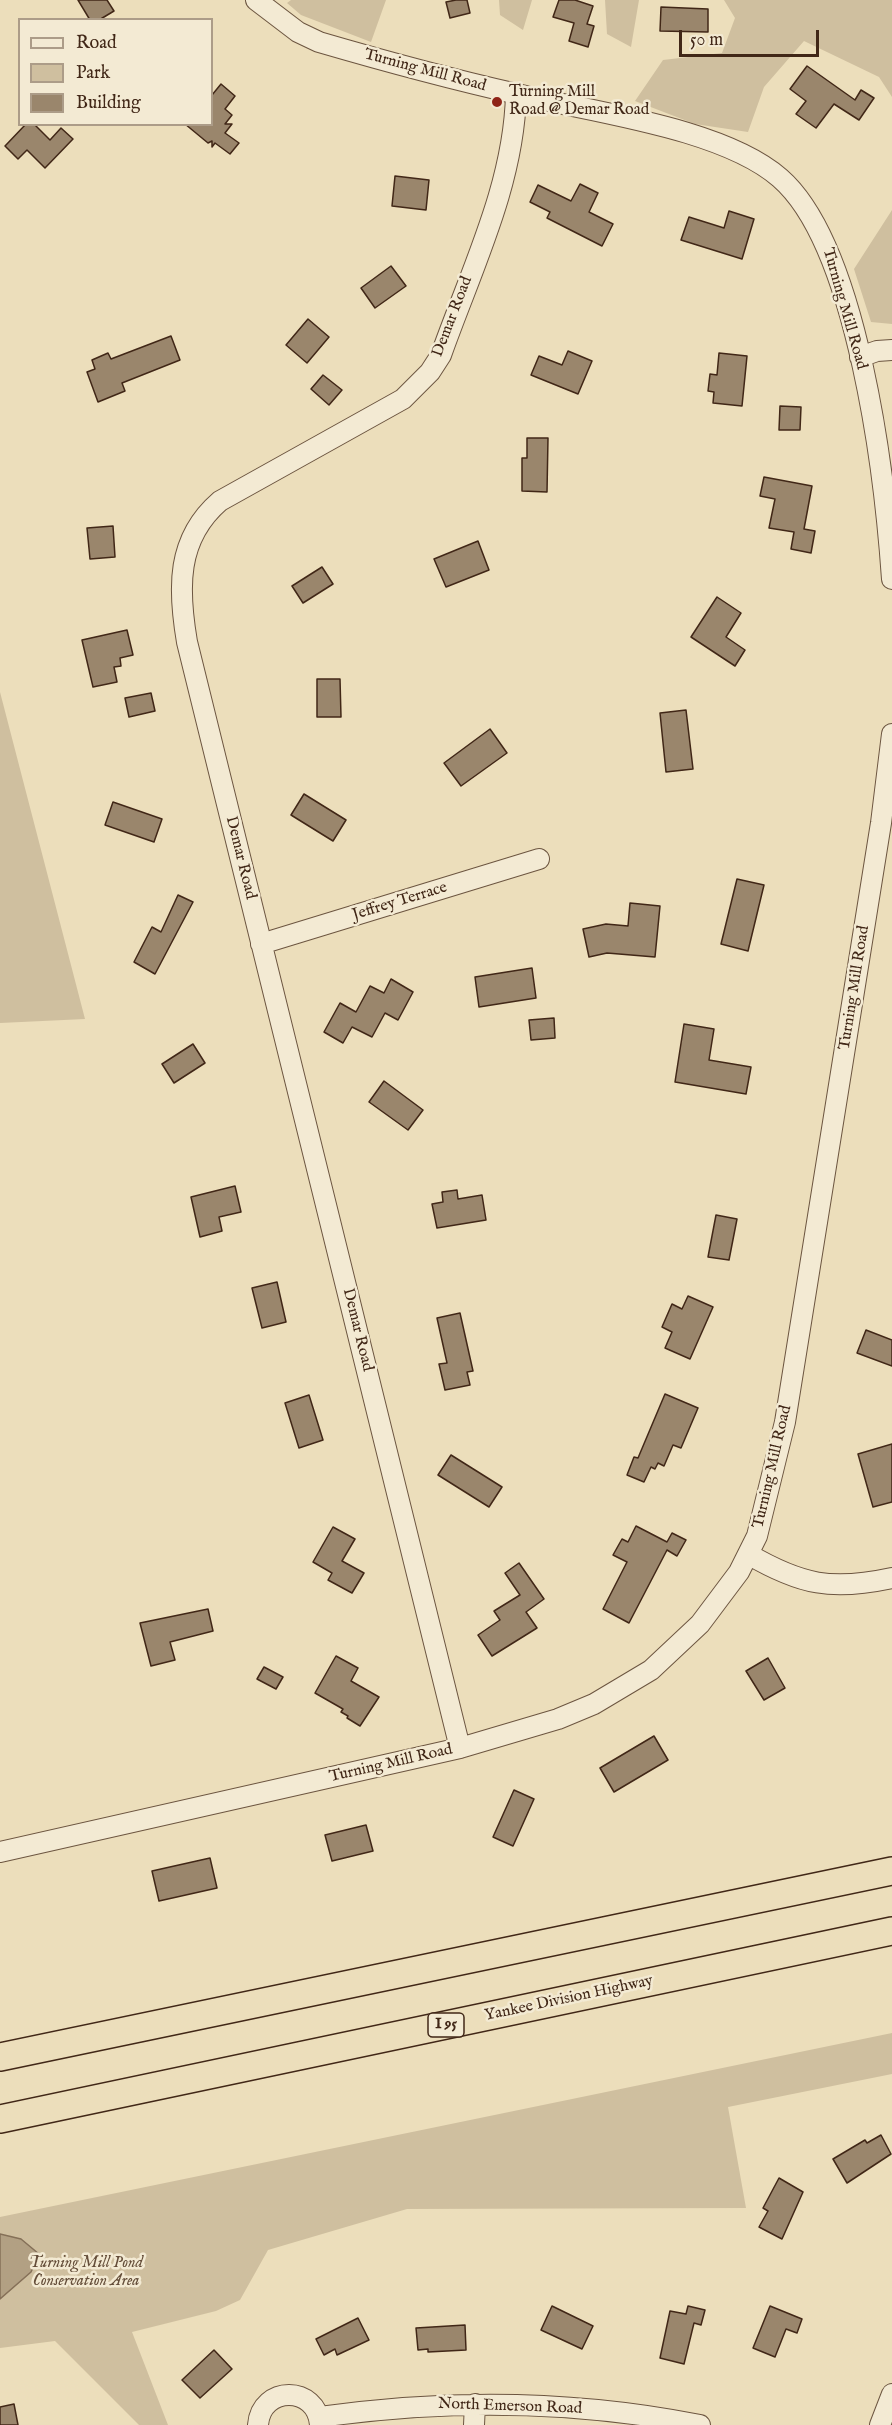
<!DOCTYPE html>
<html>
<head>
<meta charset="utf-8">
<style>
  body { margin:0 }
  #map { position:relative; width:892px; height:2425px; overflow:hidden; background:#ecdebb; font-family:"IM FELL English",serif }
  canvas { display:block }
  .legend { position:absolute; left:18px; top:18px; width:195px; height:108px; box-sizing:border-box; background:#f3ead3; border:2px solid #ac9c88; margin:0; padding:8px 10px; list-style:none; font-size:18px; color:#412717 }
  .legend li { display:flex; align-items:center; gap:12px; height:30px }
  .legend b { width:30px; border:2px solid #ac9c88 }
  .scale { position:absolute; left:679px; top:30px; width:140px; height:27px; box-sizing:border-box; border:3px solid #412717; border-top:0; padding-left:8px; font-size:18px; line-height:21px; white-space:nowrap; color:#412717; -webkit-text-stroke:4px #f3ead3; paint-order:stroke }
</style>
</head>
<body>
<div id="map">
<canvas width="892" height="2425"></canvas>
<ul class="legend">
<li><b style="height:8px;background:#f3ead3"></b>Road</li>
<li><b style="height:16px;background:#cfbf9f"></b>Park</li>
<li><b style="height:16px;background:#9a866c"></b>Building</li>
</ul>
<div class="scale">50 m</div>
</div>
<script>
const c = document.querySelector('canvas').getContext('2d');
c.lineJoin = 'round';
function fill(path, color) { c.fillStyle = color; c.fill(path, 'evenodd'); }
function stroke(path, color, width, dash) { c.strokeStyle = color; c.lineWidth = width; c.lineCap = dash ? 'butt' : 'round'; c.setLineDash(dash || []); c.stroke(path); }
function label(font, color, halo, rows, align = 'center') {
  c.font = font + ' "IM FELL English",serif'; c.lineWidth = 5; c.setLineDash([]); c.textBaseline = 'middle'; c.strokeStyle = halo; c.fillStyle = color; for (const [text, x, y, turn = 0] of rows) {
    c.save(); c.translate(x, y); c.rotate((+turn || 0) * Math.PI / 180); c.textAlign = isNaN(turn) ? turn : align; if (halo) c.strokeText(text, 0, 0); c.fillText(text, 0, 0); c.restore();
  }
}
const green = new Path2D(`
  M291 0H386L371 42 301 15 287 3Z
  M499 0H532L523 30 500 15Z
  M605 0H639L631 47 607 34Z
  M720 0H892V97L879 77 804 41 764 87 748 132 695 124 635 101 663 60 722 53 735 18 724 0Z
  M892 210V324L871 322 854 269Z
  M0 692 85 1019 0 1023Z
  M892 2033V2074L728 2107 746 2208 407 2209 268 2250 240 2300 216 2311 132 2332 168 2425H139L55 2341 0 2348V2217Z`);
const water = new Path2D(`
  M0 2234 21 2239 39 2254 31 2272 0 2299Z`);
const building = new Path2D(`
  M78 0H107L114 11 99 20H90Z
  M456 0H467L470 13 450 18 446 2Z
  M559 0H575L593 6 587 24 594 26 588 47 569 41 574 23 553 17Z
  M661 7 708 9V32L660 31Z
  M807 66 855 100 861 90 874 98 859 120 834 104 816 128 796 114 806 101 790 89Z
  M221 84 235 96 225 109 232 115 225 124H232L225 133 239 143 230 154 215 143 212 147V141L208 143 185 124H212V95Z
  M26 124H34L50 140 61 128 73 139 45 168 27 150 18 159 5 146Z
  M395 176 429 180 426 210 392 206Z
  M580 184 598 193 589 212 613 224 602 246 547 218 550 212 530 202 538 185 571 201Z
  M729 211 754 219 742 259 681 240 689 217 724 228Z
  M391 266 406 286 375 308 361 288Z
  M308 319 329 337 307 363 286 345Z
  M171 336 180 360 122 383 125 391 98 402 87 372 95 369 92 360 108 353 111 359Z
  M568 351 592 361 578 394 531 375 539 356 562 365Z
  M719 353 747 356 742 406 713 403 714 392 708 391 710 374 717 375Z
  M323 375 342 390 329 405 311 389Z
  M780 406 801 407 800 430H779Z
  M527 438H548L547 492 522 491V458H527Z
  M764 477 812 486 804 529 815 531 811 553 791 549 794 532 769 528 775 499 760 496Z
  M113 526 115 557 90 559 87 528Z
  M478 541 489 570 446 587 434 559Z
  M322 567 333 584 303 603 292 586Z
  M717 597 741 613 726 637 745 650 735 666 691 637Z
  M127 630 133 655 120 658 121 666 114 667 117 682 93 687 82 640Z
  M317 679H340L341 717H317Z
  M151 693 155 711 129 717 125 698Z
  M686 710 693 769 666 772 660 713Z
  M490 729 507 753 461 786 444 763Z
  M304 794 346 820 333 841 291 815Z
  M113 802 162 819 154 842 105 825Z
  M737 879 764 885 748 951 721 944Z
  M178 895 193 902 155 974 134 962 152 927 161 932Z
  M630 903 660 906 655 957 607 953 589 957 583 929 606 924 628 926Z
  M532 968 536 998 479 1007 475 977Z
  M391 979 413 992 398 1020 385 1013 372 1037 352 1027 343 1043 324 1032 340 1003 356 1012 370 986 384 993Z
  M554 1018 555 1038 531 1040 529 1020Z
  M684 1024 714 1029 709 1060 751 1067 746 1094 675 1082Z
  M193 1044 205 1063 174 1083 162 1064Z
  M384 1081 423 1110 408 1130 369 1102Z
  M235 1186 241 1212 219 1217 222 1231 200 1237 191 1197Z
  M457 1190 458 1199 482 1195 486 1220 437 1228 432 1204 443 1202 442 1192Z
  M716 1215 737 1219 729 1260 708 1257Z
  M277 1282 286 1322 262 1328 252 1288Z
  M688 1296 713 1307 690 1359 665 1348 672 1332 662 1327 672 1304 682 1309Z
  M460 1313 473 1371 467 1372 470 1385 445 1390 439 1364 447 1363 437 1318Z
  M866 1330 892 1340V1366L857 1353Z
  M665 1394 698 1408 681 1448 673 1445 664 1466 658 1463 655 1469 651 1467 644 1482 627 1475 634 1457 638 1458Z
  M309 1395 323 1440 299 1448 285 1403Z
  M892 1444V1502L873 1507 858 1454Z
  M451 1455 502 1487 489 1507 438 1475Z
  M636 1526 667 1542 672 1533 686 1540 677 1556 667 1550 629 1623 603 1609 627 1562 613 1555 622 1539 628 1542Z
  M333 1527 355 1539 342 1561 364 1573 352 1593 328 1580 332 1573 313 1562Z
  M519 1563 544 1599 526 1612 537 1628 492 1656 478 1635 500 1620 494 1611 520 1595 505 1573Z
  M208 1609 213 1631 170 1642 175 1660 151 1666 140 1623Z
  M336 1656 358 1668 351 1681 379 1697 360 1726 347 1718 348 1716 341 1712 343 1709 315 1693Z
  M768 1658 785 1688 764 1700 746 1671Z
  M264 1667 283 1677 276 1689 257 1679Z
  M654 1736 668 1760 614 1792 600 1768Z
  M514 1790 534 1799 513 1846 493 1837Z
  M366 1825 373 1851 332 1861 325 1835Z
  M210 1858 217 1888 159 1901 152 1871Z
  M881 2135 891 2154 847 2183 833 2159 865 2140 867 2143Z
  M779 2178 803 2192 782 2239 759 2227 768 2211 763 2208Z
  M552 2306 593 2326 582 2349 541 2330Z
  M688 2306 705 2310 701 2325 694 2323 684 2364 660 2358 670 2311 686 2314Z
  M770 2306 802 2319 797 2333 786 2329 775 2357 753 2348Z
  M358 2318 369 2340 337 2355 335 2349 324 2355 316 2339Z
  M465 2325 466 2350 428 2352V2349L418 2350 416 2328Z
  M214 2350 232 2369 200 2398 182 2380Z
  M14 2404 18 2425H0V2407Z`);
const minor = new Path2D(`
  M256 0 298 32 319 42C384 61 451 79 517 94 591 112 723 128 780 178 858 246 885 477 892 579
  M860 357 877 351 892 350
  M261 944 539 859
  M748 1554C801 1585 832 1591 892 1578
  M460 1748 187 642C178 589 176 539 220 501L403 399 430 372 441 355C471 270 514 185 516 94
  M0 1852 460 1748 558 1719 594 1704 651 1670 700 1624 739 1572 757 1536 785 1422 881 823 892 734
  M320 2417C446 2399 574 2400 700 2425
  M258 2425C261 2385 317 2385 320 2425
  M474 2425 475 2404
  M880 2425 892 2394`);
const highway = new Path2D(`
  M0 2057 892 1871
  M0 2119 892 1931`);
const markers = [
  [497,102,6,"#8f2418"]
];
const shields = [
  [446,2025,36]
];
const shieldNames = [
  ["I 95",446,2025]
];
const streetNames = [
  ["Turning Mill Road",425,71,15],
  ["Turning Mill Road",844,309,74],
  ["Demar Road",453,317,-69],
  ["Demar Road",240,858,76],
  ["Jeffrey Terrace",400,902,-17],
  ["Turning Mill Road",855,988,-81],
  ["Demar Road",357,1330,76],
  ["Turning Mill Road",773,1467,-77],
  ["Turning Mill Road",391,1764,-13],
  ["Yankee Division Highway",569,1999,-12],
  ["North Emerson Road",510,2407,2]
];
const poiNames = [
  ["Turning Mill",509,93],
  ["Road @ Demar Road",509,111]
];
const parkNames = [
  ["Turning Mill Pond",86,2264],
  ["Conservation Area",86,2282]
];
fill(green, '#cfbf9f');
fill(water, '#b2a083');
stroke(water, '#857058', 1.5);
fill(building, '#9a866c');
stroke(building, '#412717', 1.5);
stroke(minor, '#6c5540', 22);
stroke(highway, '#412717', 30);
stroke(minor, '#f3ead3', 20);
stroke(highway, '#ecdebb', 27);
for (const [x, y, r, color] of markers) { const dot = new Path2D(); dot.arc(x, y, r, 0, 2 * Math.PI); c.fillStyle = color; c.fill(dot); stroke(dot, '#f3ead3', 2); }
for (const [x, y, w] of shields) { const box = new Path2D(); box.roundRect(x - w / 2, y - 12, w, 24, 4.5); c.fillStyle = '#f3ead3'; c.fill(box); stroke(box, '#412717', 1.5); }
label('bold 15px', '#412717', null, shieldNames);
label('16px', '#412717', '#f3ead3', streetNames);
label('16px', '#412717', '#f3ead3', poiNames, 'left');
label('italic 16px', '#644d39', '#f3ead3', parkNames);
</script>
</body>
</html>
